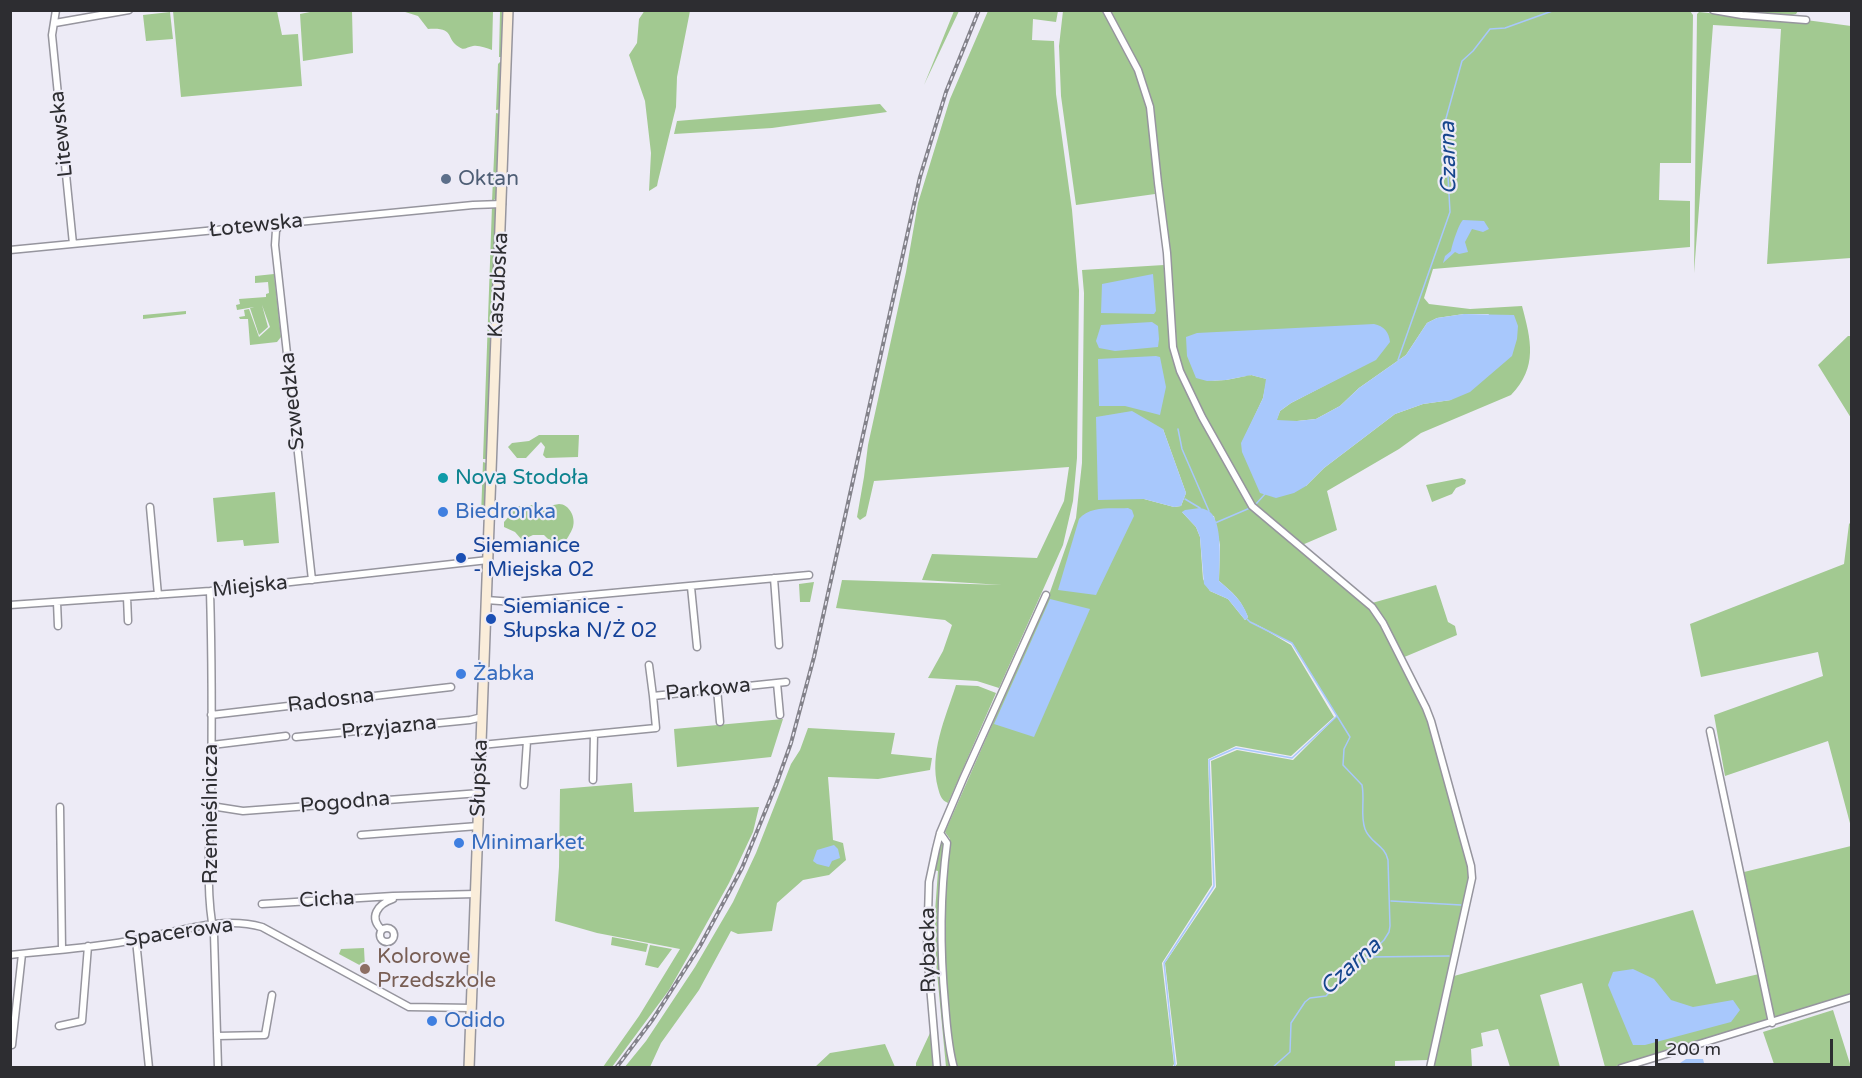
<!DOCTYPE html>
<html>
<head>
<meta charset="utf-8">
<style>
  body { margin:0 }
  #map { position:relative; width:1862px; height:1078px; overflow:hidden; background:#edebf6; font-family:"Varela Round",sans-serif }
  canvas { display:block }
  .frame { position:absolute; inset:0; border:12px solid #2d2d31; pointer-events:none }
  .scale { position:absolute; left:1655px; top:1039px; width:178px; height:27px; box-sizing:border-box; border:3px solid #2d2d31; border-top:0; padding-left:8px; font-size:18px; line-height:21px; white-space:nowrap; color:#2d2d31; -webkit-text-stroke:4px #edebf6; paint-order:stroke }
</style>
</head>
<body>
<div id="map">
<canvas width="1862" height="1078"></canvas>
<div class="frame"></div>
<div class="scale">200 m</div>
</div>
<script>
const c = document.querySelector('canvas').getContext('2d');
c.lineJoin = 'round';
function fill(path, color) { c.fillStyle = color; c.fill(path, 'evenodd'); }
function stroke(path, color, width, dash) { c.strokeStyle = color; c.lineWidth = width; c.lineCap = dash ? 'butt' : 'round'; c.setLineDash(dash || []); c.stroke(path); }
function label(font, color, halo, rows, align = 'center') {
  c.font = font + ' "Varela Round",sans-serif'; c.lineWidth = 4.5; c.setLineDash([]); c.textBaseline = 'middle'; c.strokeStyle = halo; c.fillStyle = color; for (const [text, x, y, turn = 0] of rows) {
    c.save(); c.translate(x, y); c.rotate((+turn || 0) * Math.PI / 180); c.textAlign = isNaN(turn) ? turn : align; if (halo) c.strokeText(text, 0, 0); c.fillText(text, 0, 0); c.restore();
  }
}
const green = new Path2D(`
  M320 10 352 11 353 53 303 61 300 14Z
  M645 10 690 11 677 77 676 107 658 181 657 186 649 191 651 153 645 101 629 55 637 43 639 19Z
  M173 11H277L282 35 298 34 302 86 181 97Z
  M402 11H493L492 50C486 48 479 45 473 46 467 47 464 51 459 47 445 39 456 27 428 29L418 16Z
  M500 11H505L502 57H499Z
  M954 11H959L924 85Z
  M988 11H1058L1056 22 1033 19 1032 40 1054 41 1056 94 1072 210 1079 290 1077 458 1073 501 1063 545 999 688 977 681 928 678 943 651 952 625 945 620 836 608 842 580 1002 585 922 580 932 554 1037 558 1064 501 1069 467 874 481 866 516 860 520 857 517 864 477 868 445 906 272 918 203 950 99Z
  M1063 11H1103L1138 76 1146 99 1155 194 1076 205 1061 96 1059 46Z
  M1109 11H1690L1693 15 1691 163H1660L1659 200 1690 201V247L1433 269 1424 298 1429 304 1470 309 1522 306C1531 340 1538 367 1511 395L1421 433 1399 449 1327 491 1337 530 1302 545 1277 530 1370 608 1381 624 1425 712 1430 727 1469 871V880L1429 1060 1395 1061V1068L1175 1067 1177 1064 1165 963 1216 887 1211 761 1237 750 1293 760 1337 716 1293 644 1250 621 1291 645 1334 717 1291 756 1236 746 1208 759 1212 885 1162 963 1174 1064 1172 1067H956C949 1048 949 1029 947 1008 942 954 945 901 948 846L950 839 945 832 1049 595 1076 518 1082 463 1084 293 1082 270 1164 265C1170 300 1165 337 1177 370H1181L1174 341 1172 286 1151 97 1140 67ZM1464 314H1489L1451 400 1423 404 1395 414 1324 468 1306 486 1242 443 1263 398 1267 379 1251 375 1226 380 1207 381 1376 359 1291 403 1280 411 1276 421H1297L1316 419 1340 406 1359 388 1406 355 1427 323 1437 318ZM1163 429 1186 493 1181 506 1174 507 1144 499ZM1182 512 1214 516 1220 545 1219 581C1234 594 1240 598 1248 617L1245 620 1228 599 1210 591 1203 579 1200 537 1196 527Z
  M1731 11H1798L1796 14 1791 15Z
  M170 12 173 39 146 41 143 15Z
  M1699 12 1805 23 1806 20 1851 26V258L1767 264 1781 29 1713 25 1694 273 1697 14Z
  M500 62H502L501 109 496 110 498 64Z
  M880 104 887 112 772 128 674 134 677 121Z
  M496 113 500 114 497 198 492 201Z
  M492 206 496 209 498 214 487 459H483Z
  M274 274 281 337 277 342 250 345 248 319H240L239 317 245 316 244 310 249 309 259 337 270 327 262 305 268 327 259 335 250 308 254 307 237 310 236 305 240 304 239 299 266 297V294L269 293 268 282 255 283V276Z
  M186 311V314L143 319V315Z
  M1848 336H1851V418L1818 365Z
  M539 435H579L578 457 546 458 543 455 545 447 541 442 526 458H517L508 447 512 443 529 441Z
  M483 462 489 464 485 512 481 515Z
  M1462 478 1466 480 1465 484 1456 488 1452 494 1432 502 1426 485Z
  M275 492 279 543 244 546 243 540 217 542 213 498Z
  M559 504C569 504 576 517 573 527 571 533 566 540 563 545L548 539 544 535H533L522 540 515 532 504 527V522L511 514 510 507 532 505 543 507Z
  M1851 522V827L1828 741 1725 776 1714 715 1823 676 1818 652 1701 677 1690 624 1844 564 1849 524Z
  M814 582 810 602H800L799 584Z
  M1436 585 1448 622 1455 626 1457 635 1402 658 1372 603Z
  M956 685 978 686 996 693 948 803C941 800 940 795 938 788 929 753 945 719 956 685Z
  M783 719 771 757 677 767 674 729Z
  M808 728 895 733 891 754 932 758 930 770 878 779 828 777 833 840 843 843 846 860 829 875 803 880 777 903 772 931 738 934 731 931 699 990 661 1043 650 1067 624 1068 646 1041 695 967 733 902 756 853 791 764 800 750Z
  M632 783 634 812 759 807 753 832 729 883 694 946 669 990 612 1067H603L639 1016 680 949 597 933 555 921 559 867 560 789Z
  M942 841 944 842 939 927 953 1067H946L936 962 935 912 938 871 933 870Z
  M1851 846V994L1775 1019 1744 872Z
  M1693 910 1716 984 1759 974 1768 1016 1766 1021 1613 1067H1605L1582 983 1540 995 1560 1067H1510L1498 1029 1481 1033 1483 1046 1471 1049 1472 1067 1433 1068 1454 976Z
  M612 937 648 944 646 952 611 945Z
  M650 945 672 949 658 968 645 965Z
  M364 948 365 968 339 954 341 949Z
  M1833 1010 1851 1067H1775L1763 1032Z
  M930 1033 934 1067H916V1063Z
  M885 1044 895 1067H815L830 1053Z`);
const water = new Path2D(`
  M1463 220 1484 221 1489 229 1483 232 1472 229 1465 242 1468 252 1459 254 1455 252 1443 263 1445 256 1451 251C1452 245 1459 223 1463 220Z
  M1153 274 1156 311 1154 314 1101 313 1102 284Z
  M1464 314 1514 315 1518 326 1517 339 1512 356 1470 392 1451 400 1423 404 1395 414 1324 468 1306 486 1294 493 1276 498 1260 493 1242 452 1241 443 1263 398 1266 379 1251 375 1226 380 1207 381 1196 378 1187 356 1186 337 1197 333 1374 324C1384 326 1389 332 1390 342L1376 360 1291 403 1280 411 1277 420 1297 421 1316 419 1340 406 1359 388 1406 355 1427 323 1437 318Z
  M1152 322 1158 326 1159 339 1158 347 1115 351 1099 348 1096 341 1101 325Z
  M1156 356 1160 357 1166 387 1160 415 1125 406H1099L1098 359Z
  M1132 411 1163 429 1186 493 1181 506 1174 507 1144 499 1098 500 1096 417Z
  M1128 508 1132 510 1134 516 1096 595 1058 590 1079 519C1090 505 1112 509 1128 508Z
  M1200 508C1204 509 1209 510 1212 514 1223 529 1219 564 1219 581 1233 593 1242 600 1248 617L1245 620 1228 599 1210 591 1204 584 1200 537 1196 527 1182 512 1185 510Z
  M1050 599 1090 609 1034 737 994 724Z
  M834 845 838 849 840 858 832 861 829 867 817 864 813 861 817 850Z
  M1633 969 1654 979 1671 1000 1693 1007 1733 1000 1740 1010 1731 1022 1645 1045H1633L1608 985 1613 972Z
  M1686 1059H1703L1704 1063 1701 1067H1677V1065Z`);
const stream = new Path2D(`
  M1398 360 1450 212 1445 122 1462 61 1473 51 1490 29 1505 28 1555 10
  M1178 429 1182 449 1209 511
  M1185 499 1200 508
  M1256 504 1265 494
  M1215 523 1250 508
  M1247 619 1250 622 1292 643 1350 737 1344 749 1343 765 1362 785C1365 800 1360 815 1365 829 1370 843 1385 845 1388 860L1390 926 1389 932 1384 940 1360 964 1342 978 1326 996 1310 998 1305 1002 1291 1023 1290 1052 1272 1068
  M1391 901 1461 905
  M1368 957 1449 956
  M1174 1068 1175 1064 1164 963 1214 886 1209 760 1236 748 1292 758 1336 717`);
const street = new Path2D(`
  M56 10 52 35 73 244
  M1106 10 1138 70 1150 107 1158 183 1167 253 1173 347 1180 371 1202 417 1252 506 1372 607 1383 623 1426 708 1431 721 1471 866 1472 878 1430 1068
  M1713 10 1742 15 1806 20
  M55 23 129 10
  M282 224 276 230 275 245 312 580
  M10 250 473 205 502 204
  M150 507 158 595
  M774 578 779 645
  M691 587 697 647
  M210 591C212 660 212 729 211 797 210 842 205 890 214 934L218 1068
  M127 597 128 621
  M486 600 514 602 809 575
  M57 602 58 626
  M10 605 210 591 488 560
  M649 665 653 696
  M777 683 780 715
  M717 689 720 722
  M211 715 451 687
  M1710 731 1772 1023
  M296 737 470 720 482 717
  M212 745 286 736
  M481 745 656 728 653 696 786 682
  M593 780 594 734
  M524 785 527 741
  M211 806 243 811 480 793
  M60 807 62 949
  M940 833 947 843C940 896 940 950 945 1004 947 1026 948 1047 954 1068
  M361 835 478 826
  M262 904 393 896 476 894
  M380 935a7 7 0 1 1 14 0a7 7 0 1 1-14 0Z
  M382 930C368 917 378 904 393 899V897
  M136 940 149 1068
  M10 955C52 950 94 948 134 940 175 933 220 915 262 927L409 1007 472 1008
  M59 1026 82 1021 88 946
  M217 1036 265 1035 272 995
  M12 1045 22 954
  M937 1068 927 950 929 882 936 849 940 833 963 779 1046 595
  M1621 1068 1852 997`);
const secondary = new Path2D(`
  M469 1068 508 10`);
const rail = new Path2D(`
  M616 1068 653 1019 700 946 742 868 776 785 791 743 814 657 920 177 946 92 979 10`);
const markers = [
  [446,179,6,"#5c6f8a"],
  [443,478,6,"#0f9aa8"],
  [443,512,6,"#3f7fe0"],
  [461,558,6,"#1a4fb4"],
  [491,619,6,"#1a4fb4"],
  [461,674,6,"#3f7fe0"],
  [459,843,6,"#3f7fe0"],
  [365,969,6,"#8d6e63"],
  [432,1021,6,"#3f7fe0"]
];
const streetNames = [
  ["Litewska",62,134,-96],
  ["Łotewska",256,226,-6],
  ["Kaszubska",499,285,-87],
  ["Szwedzka",293,401,-96],
  ["Miejska",250,587,-6],
  ["Parkowa",708,690,-6],
  ["Radosna",331,701,-7],
  ["Przyjazna",389,728,-6],
  ["Słupska",480,778,-88],
  ["Pogodna",345,803,-5],
  ["Rzemieślnicza",211,814,-90],
  ["Cicha",327,900,-3],
  ["Spacerowa",179,933,-8],
  ["Rybacka",929,950,-91]
];
const serviceNames = [
  ["Oktan",458,179]
];
const cultureNames = [
  ["Nova Stodoła",455,478]
];
const shopNames = [
  ["Biedronka",455,512],
  ["Żabka",473,674],
  ["Minimarket",471,843],
  ["Odido",444,1021]
];
const transitNames = [
  ["Siemianice",473,546],
  ["- Miejska 02",473,570],
  ["Siemianice -",503,607],
  ["Słupska N/Ż 02",503,631]
];
const educationNames = [
  ["Kolorowe",377,957],
  ["Przedszkole",377,981]
];
const waterNames = [
  ["Czarna",1449,158,-91],
  ["Czarna",1351,967,-42]
];
fill(green, '#a2c991');
fill(water, '#a8c8fc');
stroke(stream, '#a8c8fc', 1.5);
stroke(street, '#96959e', 9);
stroke(secondary, '#96959e', 12);
stroke(street, '#fff', 6);
stroke(secondary, '#faedda', 9);
stroke(rail, '#83828a', 4);
stroke(rail, '#edebf6', 1.5, [4.5]);
for (const [x, y, r, color] of markers) { const dot = new Path2D(); dot.arc(x, y, r, 0, 2 * Math.PI); c.fillStyle = color; c.fill(dot); stroke(dot, '#edebf6', 2); }
label('21px', '#2d2d31', '#edebf6', streetNames);
label('21px', '#4e5e75', '#edebf6', serviceNames, 'left');
label('21px', '#0d838f', '#edebf6', cultureNames, 'left');
label('21px', '#366cbe', '#edebf6', shopNames, 'left');
label('21px', '#164399', '#edebf6', transitNames, 'left');
label('21px', '#785e54', '#edebf6', educationNames, 'left');
label('italic 22px', '#16458d', '#edebf6', waterNames);
</script>
</body>
</html>
